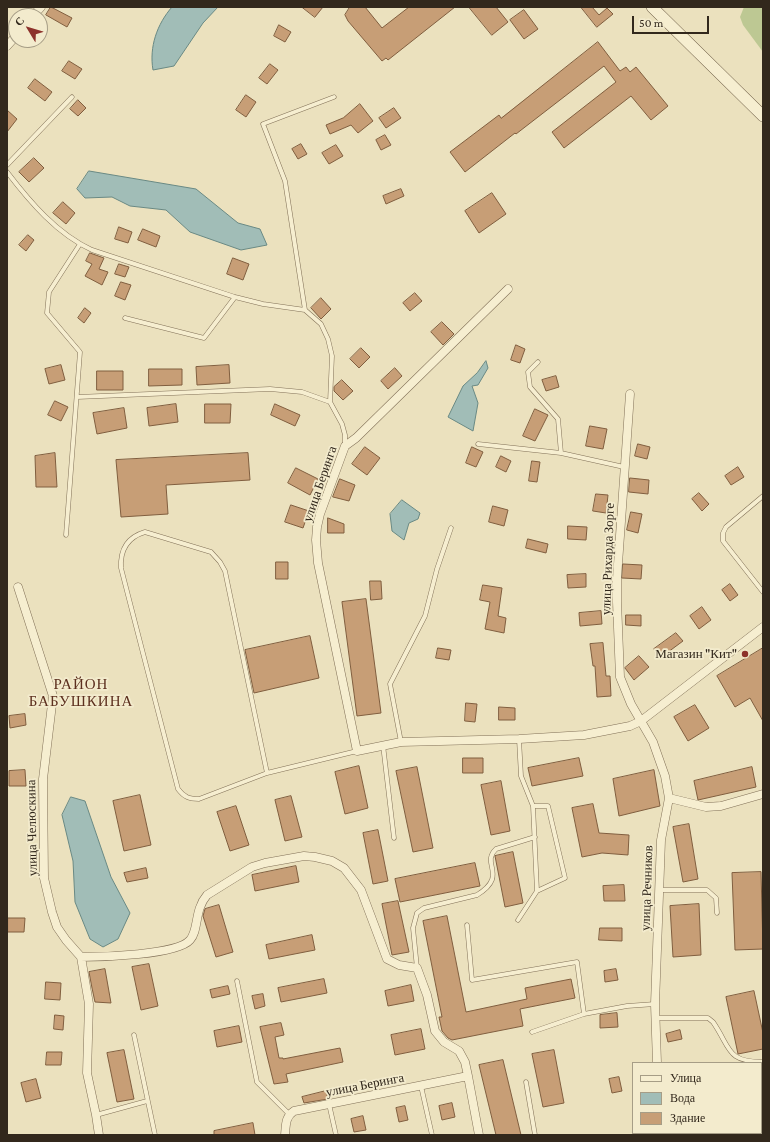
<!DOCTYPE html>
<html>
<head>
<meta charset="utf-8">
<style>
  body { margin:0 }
  #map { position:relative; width:770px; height:1142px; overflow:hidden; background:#ebe1be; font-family:"Crimson Pro",serif }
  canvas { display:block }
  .frame { position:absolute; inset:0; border:8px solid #32281c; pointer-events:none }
  .legend { position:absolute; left:632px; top:1062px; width:130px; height:72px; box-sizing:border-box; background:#f3ebcd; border:1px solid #a69d86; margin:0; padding:5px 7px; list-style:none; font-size:12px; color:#32281c }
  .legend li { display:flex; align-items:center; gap:8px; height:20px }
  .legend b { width:20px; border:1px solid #a69d86 }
  .north { position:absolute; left:8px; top:8px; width:40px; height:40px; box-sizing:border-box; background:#f3ebcd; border:1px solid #a69d86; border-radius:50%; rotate:308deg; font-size:11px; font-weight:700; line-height:16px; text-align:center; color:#32281c }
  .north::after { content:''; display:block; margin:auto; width:14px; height:18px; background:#8d322b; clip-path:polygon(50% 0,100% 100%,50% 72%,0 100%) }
  .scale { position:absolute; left:632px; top:16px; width:77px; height:18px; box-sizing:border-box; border:2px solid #32281c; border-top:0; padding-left:5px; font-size:12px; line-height:14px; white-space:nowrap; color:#32281c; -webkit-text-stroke:3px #f3ebcd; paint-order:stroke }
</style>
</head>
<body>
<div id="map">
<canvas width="770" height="1142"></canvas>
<div class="frame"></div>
<ul class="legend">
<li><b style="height:5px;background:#f6eed0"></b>Улица</li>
<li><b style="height:11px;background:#a1bdb7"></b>Вода</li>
<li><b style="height:11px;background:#c79e76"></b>Здание</li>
</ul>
<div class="north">С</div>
<div class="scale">50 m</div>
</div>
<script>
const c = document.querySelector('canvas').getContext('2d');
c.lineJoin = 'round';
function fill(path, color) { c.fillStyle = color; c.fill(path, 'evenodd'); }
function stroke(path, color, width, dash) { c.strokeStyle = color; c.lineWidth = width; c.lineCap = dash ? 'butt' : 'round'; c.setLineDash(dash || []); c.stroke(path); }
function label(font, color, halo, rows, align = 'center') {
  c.font = font + ' "Crimson Pro",serif'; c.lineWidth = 3.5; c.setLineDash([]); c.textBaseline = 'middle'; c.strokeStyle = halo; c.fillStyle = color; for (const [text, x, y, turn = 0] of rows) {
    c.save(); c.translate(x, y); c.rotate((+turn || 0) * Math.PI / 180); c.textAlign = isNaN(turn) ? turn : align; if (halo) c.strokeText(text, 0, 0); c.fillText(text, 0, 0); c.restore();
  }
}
const green = new Path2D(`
  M744 7H763V52L743 25 740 17Z`);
const water = new Path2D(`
  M172 7H218L203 23 174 66 153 70C149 47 157 24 172 7Z
  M89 171 196 189 238 223 260 229 267 245 241 250 190 232 166 210 130 206 112 197 85 198 77 189Z
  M486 361 488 368 478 385 472 386 478 403 473 431 448 417 463 386 477 373Z
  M402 500 420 513 418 519 409 523 404 540 392 531 390 514Z
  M71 797 85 801 111 877 130 913 118 939 103 947 90 939 75 902 73 861 62 815Z`);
const building = new Path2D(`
  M51 7 72 18 67 27 46 15Z
  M302 7H323L315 17Z
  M350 7H365L382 28 409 7H455L388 60 386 58 382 61 348 21 345 15Z
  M469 7H496L508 22 492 35Z
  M581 7H592L599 15 607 8 613 14 597 27Z
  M524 10 538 29 524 39 510 20Z
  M279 25 291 32 285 42 274 36Z
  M598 42 620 71 626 67 630 72 636 67 668 106 651 120 631 96 564 148 552 132 616 82 604 66 516 134 515 133 465 172 450 152 499 115 501 118Z
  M69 61 82 69 75 79 62 71Z
  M270 64 278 70 267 84 259 78Z
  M35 79 52 92 45 101 28 88Z
  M246 95 256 102 246 117 236 110Z
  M78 100 86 108 78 116 70 109Z
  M360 104 373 121 358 133 351 125 330 134 326 125 343 118Z
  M394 108 401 118 386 128 379 118Z
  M7 110 17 119 7 132Z
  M385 135 391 145 381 150 376 140Z
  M301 144 307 154 298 159 292 149Z
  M336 145 343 156 329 164 322 153Z
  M34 158 44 168 29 182 19 172Z
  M401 189 404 196 386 204 383 196Z
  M492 193 506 214 479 233 465 211Z
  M63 202 75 213 66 224 53 213Z
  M119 227 132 232 128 243 115 239Z
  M143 229 160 236 156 247 138 240Z
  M28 235 34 240 26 251 19 245Z
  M90 253 104 258 99 269 108 272 102 285 85 276 92 264 86 261Z
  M233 258 249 264 243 280 227 274Z
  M119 264 129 267 125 277 115 274Z
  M121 282 131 285 125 300 115 296Z
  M415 293 422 301 410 311 403 303Z
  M321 298 331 309 321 319 311 308Z
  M85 308 91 313 84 323 78 318Z
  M442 322 454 334 443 345 431 332Z
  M516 345 525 349 520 363 511 360Z
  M361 348 370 357 359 368 350 359Z
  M61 365 65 380 49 384 45 369Z
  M229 365 230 383 197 385 196 367Z
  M395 368 402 376 388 389 381 381Z
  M149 369H182V385L149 386Z
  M97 371H123V390H97Z
  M556 376 559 387 546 391 542 380Z
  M342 380 353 391 343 400 334 391V387Z
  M55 401 68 407 61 421 48 415Z
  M176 404 178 422 149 426 147 408Z
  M205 404H231L230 423H205Z
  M275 404 300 415 295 426 271 415Z
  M124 408 127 428 97 434 93 413Z
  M535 409 548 415 535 441 523 436Z
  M590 426 607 429 603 449 586 446Z
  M638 444 650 447 647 459 635 456Z
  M365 447 380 458 367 475 352 464Z
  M472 447 483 452 476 467 466 463Z
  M55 453 57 487H36L35 456Z
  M248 453 250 480 166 485 168 514 121 517 116 460Z
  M501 456 511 461 506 472 496 467Z
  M532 461 540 462 537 482 529 481Z
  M738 467 744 477 731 485 725 476Z
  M296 468 318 479 310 495 288 483Z
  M630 478 649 480 648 494 629 492Z
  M340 479 355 485 349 501 333 497Z
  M699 493 709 504 702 511 692 499Z
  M596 494 608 495 606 513 593 511Z
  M291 505 309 511 303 528 285 522Z
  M493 506 508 510 504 526 489 522Z
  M631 512 642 514 638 533 627 530Z
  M328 518 344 524V533H328Z
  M568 526 587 527 586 540 568 539Z
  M528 539 548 544 546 553 526 548Z
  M276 562H288V579H276Z
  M623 564 642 565 641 579 622 578Z
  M586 574V587L568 588 567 575Z
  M370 581H381L382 599 371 600Z
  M730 584 738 595 730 601 722 590Z
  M483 585 502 588 498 616 506 618 504 633 485 629 490 602 480 600Z
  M366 599 381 713 357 716 342 602Z
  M702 607 711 620 699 629 690 616Z
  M601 611 602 624 580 626 579 613Z
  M626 615H641V626L626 625Z
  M676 633 683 641 660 658 654 649Z
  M310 636 319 678 254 693 245 650Z
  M603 643 606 676H610L611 696 597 697 595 666H593L590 644Z
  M438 648 451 650 449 660 436 658Z
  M763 648V721L750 698 735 707 717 676Z
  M639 656 649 667 634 680 625 668Z
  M466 703 477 704 475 722 465 721Z
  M695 705 709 728 688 741 674 717Z
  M499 707 515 708V720H499Z
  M25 714 26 725 10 728 9 716Z
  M463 758H483V773H463Z
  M579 758 583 776 532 786 528 768Z
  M359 766 368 808 345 814 335 772Z
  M417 767 433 848 413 852 396 771Z
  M752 767 756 787 698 800 694 781Z
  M25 770 26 786H9V771Z
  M654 770 660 806 619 816 613 779Z
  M501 781 510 831 491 835 481 785Z
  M140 795 151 845 124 851 113 801Z
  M291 796 302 837 285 841 275 800Z
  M593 804 599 833 629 835 628 855 602 853 582 857 572 808Z
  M236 806 249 845 230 851 217 812Z
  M689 824 698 879 683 882 673 827Z
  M378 830 388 881 373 884 363 833Z
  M513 852 523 903 505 907 495 856Z
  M475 863 480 886 400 902 395 879Z
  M296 866 299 882 255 891 252 875Z
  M146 868 148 878 127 882 124 873Z
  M761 872 763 949 735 950 732 873Z
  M624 885 625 901H604L603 886Z
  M398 901 409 952 392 955 382 904Z
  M699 904 701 955 673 957 670 906Z
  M219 905 233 952 216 957 203 916 205 909Z
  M447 916 466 1012 527 999 525 988 571 979 575 998 520 1009 523 1026 452 1040 448 1038 442 1031 439 1017H442L423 921Z
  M8 918H25L24 932H8Z
  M600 928H622V941L599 940Z
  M312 935 315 950 269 959 266 945Z
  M149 964 158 1006 141 1010 132 967Z
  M105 969 111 1003 95 1002 92 988 89 972Z
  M616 969 618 980 605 982 604 971Z
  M324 979 327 993 281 1002 278 988Z
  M46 982 61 983 60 1000 45 999Z
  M411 985 414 1001 388 1006 385 991Z
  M228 986 230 994 212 998 210 990Z
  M754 991 763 1033V1049L738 1054 726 997Z
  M263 994 265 1006 255 1009 252 996Z
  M617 1013 618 1027 600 1028V1015Z
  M55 1015 64 1016 63 1030 54 1029Z
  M281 1023 284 1035 275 1037 279 1058H283V1059L340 1048 343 1062 286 1074 288 1082 274 1084 260 1027Z
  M239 1026 242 1042 217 1047 214 1031Z
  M421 1029 425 1049 395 1055 391 1035Z
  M680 1030 682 1039 668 1042 666 1034Z
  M124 1050 134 1099 117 1102 107 1053Z
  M554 1050 564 1103 543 1107 532 1054Z
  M47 1052H62L61 1065H46Z
  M503 1060 521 1135H496L479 1065Z
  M619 1077 622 1091 612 1093 609 1079Z
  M36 1079 41 1098 26 1102 21 1083Z
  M326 1091 328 1099 304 1103 302 1097Z
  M452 1103 455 1117 442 1120 439 1106Z
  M405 1106 408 1120 399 1122 396 1108Z
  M363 1116 366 1130 354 1132 351 1119Z
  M253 1123 255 1135H214V1131Z`);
const service = new Path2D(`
  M7 165 72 97
  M7 172C30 202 57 234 92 250L235 297 263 304 305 310 321 324 328 339 332 356 330 402 342 424 345 435V446
  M305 310 285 181 263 124 334 97
  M125 318 204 338 235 297
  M538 362 528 372 530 387 558 419 561 453
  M77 397 270 389 302 392 330 402
  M478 444 561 453 624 467
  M763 496 726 527 723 533V541L763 592
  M66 535 80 352 47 313 49 292 80 244
  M401 742 390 684 425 616 437 569 451 528
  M383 745 394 838
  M267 773 225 571 220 562 211 552 145 532C128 537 120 549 121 568L178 789C184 797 189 799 199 799L267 773 357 751
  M533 806H548L565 878 537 891
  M659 890H707L716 898 717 913
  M518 920 537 891 533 806 521 776 519 739
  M467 925 472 980 577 962 584 1014 627 1006 655 1004
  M417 968 413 928 417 913 424 908 477 895C509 875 480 864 496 849L535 837
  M237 981 257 1082 289 1114
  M656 1018H708L713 1022C731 1048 726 1062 763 1062
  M532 1032 584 1014
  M134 1035 155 1135
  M526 1082 535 1135
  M421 1086 432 1135
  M329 1104 336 1135
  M96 1115 147 1101`);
const minor = new Path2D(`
  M33 16 41 7
  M7 46 16 36
  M508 289 356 438 345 446 320 514 317 527 316 540 318 563 357 751 401 742 519 739 584 735 630 726 641 721 763 627
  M630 394 617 578V602L620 677 631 704 653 742 665 776 669 798 661 840 655 1004 657 1063
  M18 587 53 696 43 779 44 878 52 912 57 927 66 940 81 957 89 1004 87 1073 96 1115 99 1135
  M669 798 706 807 721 806 763 794
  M81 957C101 957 177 955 190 940 199 930 194 910 207 895L252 867 265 863 304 856 315 857 332 861 344 868 361 890 387 959 399 965 417 968 427 995 435 1031 444 1042 459 1051 465 1062 468 1076
  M658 1133 659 1135
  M285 1135C286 1125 285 1117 294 1111L468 1076 479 1135`);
const secondary = new Path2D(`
  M652 7 763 116`);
const markers = [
  [745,654,4,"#8d322b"]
];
const streetNames = [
  ["улица Беринга",320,484,-71],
  ["улица Рихарда Зорге",608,559,-88],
  ["улица Челюскина",32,828,-91],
  ["улица Речников",647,888,-88],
  ["улица Беринга",365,1085,-11]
];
const poiNames = [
  ["Магазин \"Кит\"",737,654]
];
const quarterNames = [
  ["РАЙОН",81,684],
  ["БАБУШКИНА",81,701]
];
fill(green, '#bdc893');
fill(water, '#a1bdb7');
stroke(water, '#698984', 1);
fill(building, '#c79e76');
stroke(building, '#805e3f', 1);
stroke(service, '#827158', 5);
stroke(minor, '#827158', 9);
stroke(secondary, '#63523b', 12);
stroke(service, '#f6eed0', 4);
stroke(minor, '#f6eed0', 8);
stroke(secondary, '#f6eed0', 11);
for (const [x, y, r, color] of markers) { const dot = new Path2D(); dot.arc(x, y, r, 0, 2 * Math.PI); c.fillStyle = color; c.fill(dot); stroke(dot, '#f3ebcd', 1.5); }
label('13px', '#32281c', '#f3ebcd', streetNames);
label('13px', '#32281c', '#f3ebcd', poiNames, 'right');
c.letterSpacing = '1px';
label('15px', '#5c2f1e', '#f3ebcd', quarterNames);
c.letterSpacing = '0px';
</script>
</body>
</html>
